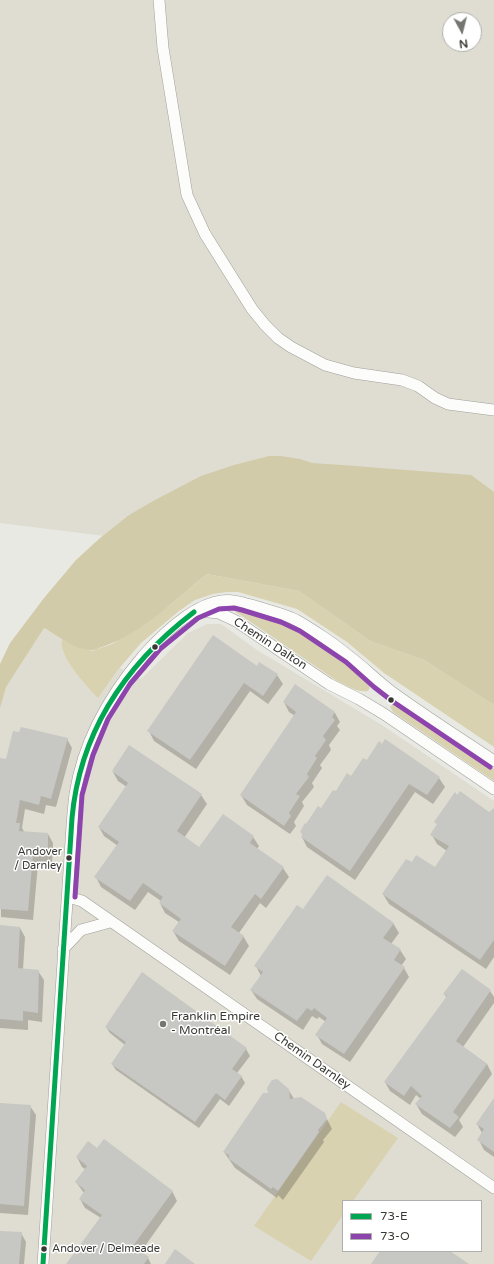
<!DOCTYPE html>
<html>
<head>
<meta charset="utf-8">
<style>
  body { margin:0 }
  #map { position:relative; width:494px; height:1264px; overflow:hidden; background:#e9e9e4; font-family:"Varela Round",sans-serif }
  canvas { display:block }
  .legend { position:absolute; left:342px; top:1200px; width:140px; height:52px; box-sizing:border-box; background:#fff; border:1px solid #afafad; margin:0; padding:5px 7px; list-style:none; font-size:12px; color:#373733 }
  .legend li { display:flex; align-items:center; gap:8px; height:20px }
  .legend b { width:20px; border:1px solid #afafad }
  .north { position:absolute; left:442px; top:12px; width:40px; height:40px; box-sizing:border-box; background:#fff; border:1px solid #afafad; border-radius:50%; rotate:173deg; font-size:11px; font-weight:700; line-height:16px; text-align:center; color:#373733 }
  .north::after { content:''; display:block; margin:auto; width:14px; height:18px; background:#757571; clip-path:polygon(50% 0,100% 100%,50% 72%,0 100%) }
</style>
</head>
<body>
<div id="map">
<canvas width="494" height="1264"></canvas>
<ul class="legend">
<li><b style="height:5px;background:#00a651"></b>73-E</li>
<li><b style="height:5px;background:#8e44ad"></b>73-O</li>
</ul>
<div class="north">N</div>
</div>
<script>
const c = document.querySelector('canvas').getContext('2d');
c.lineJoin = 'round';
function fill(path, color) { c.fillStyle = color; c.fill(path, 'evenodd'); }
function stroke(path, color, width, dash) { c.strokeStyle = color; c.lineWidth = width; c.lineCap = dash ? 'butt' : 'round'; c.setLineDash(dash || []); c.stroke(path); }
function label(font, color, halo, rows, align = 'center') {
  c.font = font + ' "Varela Round",sans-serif'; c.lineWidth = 3; c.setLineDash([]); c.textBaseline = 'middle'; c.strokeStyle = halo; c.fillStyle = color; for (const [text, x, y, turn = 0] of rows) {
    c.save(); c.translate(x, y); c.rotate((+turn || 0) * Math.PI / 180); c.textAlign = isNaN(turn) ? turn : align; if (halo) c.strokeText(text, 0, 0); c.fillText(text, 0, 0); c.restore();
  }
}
const built = new Path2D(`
  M0 0H494V503L121 538 0 523ZM450 20H474V44H450Z
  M32 622 141 679 188 633 207 624H221L257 650 382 725 494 801V1264H0V676ZM343 1201H481V1251H343Z`);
const green = new Path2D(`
  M207 574 299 591 370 641 424 660 494 705V747L384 673 347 642 297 609 238 592H227L213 594 195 600 179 611 141 643 117 671 98 698C87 687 58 655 62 640L92 651 112 644 129 634 170 605Z
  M233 608C252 612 272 617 289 624 302 630 368 673 370 685 370 688 369 689 368 691 357 693 346 685 337 681L233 610Z
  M395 702 494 769V781L393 712 390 707Z
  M341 1102 398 1138 353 1201H343V1215L311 1261 254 1226Z`);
const forest = new Path2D(`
  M269 456H281L300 459 312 463 342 465 471 475 494 492V705L424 660 370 641 299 591 207 574C175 600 141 634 102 647 99 648 94 651 91 650 73 649 59 636 44 628L6 687 0 708V664L10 643 44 598 76 560 100 538 129 515 155 500 201 476 234 465Z`);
const shadow = new Path2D(`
  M257 668 277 675 283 684 268 704 250 691 196 769 154 741 149 731Z
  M295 685 335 713 340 722 337 726 340 730 329 745 331 750 320 765 322 768 312 783 314 787 302 802 304 806 294 822 296 826 290 834 247 805 241 795 295 716 289 712 284 702Z
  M67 739 72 748 56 807 46 805 44 814 25 809 22 828 25 833 48 834 53 843 52 865 38 864 33 920 1 917 0 759 7 761Z
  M367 762 439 778 445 787 433 804 415 792 355 880 307 847 302 837 303 835 301 832 336 793Z
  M113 772 201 795 207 804 184 838 199 848 253 837 259 846 257 849 283 868 289 877 266 908 260 903 239 933 243 936 249 946 230 975 179 941 173 931 179 922 165 913 160 903 161 901 148 892 135 910 101 887 96 877 118 846 104 836 99 827 127 787 118 781Z
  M494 811V957L486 969 389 904 383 894 412 864 435 868 447 851 437 844 432 835 438 825 436 822 488 813Z
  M303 910 393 923 399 933 391 944 400 950 406 959 401 966 404 968 409 977 350 1062 322 1044 317 1035 326 1022 319 1017 317 1019 312 1016 303 1030 257 999 251 990 261 976 256 966Z
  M0 926 20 928 25 937 23 970 38 971 44 980 42 1022 28 1020V1030L0 1028Z
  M462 970 490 991 494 997V1003L463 1047 487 1064 492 1074 459 1120 463 1127 455 1137 422 1114 416 1104 421 1099 416 1095 410 1105 390 1091 385 1082 447 998 444 994Z
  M106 1027 246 1049 250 1056 237 1073 241 1076 245 1083 229 1106 220 1099 199 1128 116 1070 112 1064 125 1045 110 1033Z
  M288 1089 294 1099 324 1113 332 1129 323 1140 324 1142 283 1200 278 1195 277 1198 235 1168 224 1152Z
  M494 1100V1157L484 1150 479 1140 482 1133 477 1124Z
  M0 1104 30 1106 36 1115 28 1215 0 1213Z
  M97 1150 172 1191 177 1201 140 1253 148 1258 151 1264H70L101 1218 85 1208 80 1199 84 1193 76 1182 85 1169 82 1167 77 1157Z
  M0 1232 21 1233 26 1242 24 1264H0Z`);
const building = new Path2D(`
  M213 635 257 666 259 662 278 674 263 696 244 683 190 760 147 731Z
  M295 684 335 712 332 717 335 720 323 736 326 740 315 756 317 758 307 774 309 777 296 794 300 796 289 813 291 816 284 826 240 795 296 712 283 702Z
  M21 727 68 738 51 799 41 796 39 805 20 800 16 823H20L19 831 48 833V856L33 855 28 911 0 909V758L6 759 13 731 19 732Z
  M385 739 440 777 427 795 409 784 350 871 301 837 303 834 300 832 305 823 306 824 318 806 321 808 333 790 336 791 347 773 351 776 363 758 367 760 379 741 382 744Z
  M129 745 202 794 177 831 199 847 223 814 254 836 250 843 284 867 261 899 255 894 231 927 244 936 225 966 172 931 181 919 159 903 163 897 143 883 130 901 94 877 119 842 98 827 128 783 112 771Z
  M460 791 489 812 494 808V940L480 960 382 894 406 859 412 862 416 855 435 867 449 846 430 835 437 824 434 822 455 792 457 795Z
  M327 875 394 923 383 938 401 949 394 960 405 967 344 1054 315 1035 327 1018 314 1008 312 1011 307 1008 297 1021 250 990 263 972 254 966 297 905 303 909Z
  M0 925 20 927 18 968 39 970 38 1013 23 1011V1021L0 1019Z
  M462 969 491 990 456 1041 487 1064 453 1112 459 1117 450 1128 415 1104 422 1096 411 1086 404 1096 384 1082 447 996 443 994Z
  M142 972 247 1048 232 1069 242 1076 225 1100 216 1093 195 1122 111 1064 126 1042 105 1027Z
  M277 1079 289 1089 290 1099 301 1097 325 1113 327 1119 318 1130 319 1132 278 1191 273 1187 271 1189 229 1159V1155L223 1152 263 1093H268L267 1088 272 1080Z
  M494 1098V1152L477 1140 484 1129 476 1124Z
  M0 1103 31 1105 24 1206 0 1204Z
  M104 1139 173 1191 133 1246 149 1257 144 1264H66L102 1215 79 1199 85 1190 75 1182 87 1166 76 1157 88 1141 97 1148Z
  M0 1231 22 1232 19 1264H0Z
  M175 1249 195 1264H165Z
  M380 1251H450L469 1264H371Z`);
const minor = new Path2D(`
  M159 0 163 48 187 195 205 234 252 309 265 325 278 338 291 347 325 365 354 373 402 380 418 386 435 398 448 404 494 410
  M197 612H209L219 613 236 621 329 684 359 699 384 714 494 789
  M68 897 82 901 494 1188
  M63 949 81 930 110 922
  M43 1264 71 841C72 825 73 810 75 794 83 743 110 695 143 656 161 636 193 605 221 601 234 599 246 604 258 607 270 611 284 614 296 620 312 629 336 645 350 657 366 669 379 683 396 695 428 718 461 739 494 761`);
const bus1 = new Path2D(`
  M43 1264 72 818C80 731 126 664 194 612`);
const bus2 = new Path2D(`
  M75 897 82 795 93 755 108 719 130 684 160 649 198 618 219 609 234 608 242 610 281 622 300 631 346 662 374 687 392 701 490 767`);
const markers = [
  [155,647,3.5,"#373733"],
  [391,700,3.5,"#373733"],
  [69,858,3.5,"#373733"],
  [163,1024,4,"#757571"],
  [44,1249,3.5,"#373733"]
];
const busNames = [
  ["Andover",62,852],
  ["/ Darnley",62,866],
  ["Andover / Delmeade",52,1249,"left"]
];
const streetNames = [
  ["Chemin Dalton",270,644,33],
  ["Chemin Darnley",312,1061,35]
];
const poiNames = [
  ["Franklin Empire",171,1017],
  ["- Montréal",171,1031]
];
fill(built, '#dfddd1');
fill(green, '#d9d2b1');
fill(forest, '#d2cba9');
fill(shadow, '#0003');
fill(building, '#c7c7c3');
stroke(minor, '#9f9f9b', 12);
stroke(minor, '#fcfcfb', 11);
stroke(bus1, '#00a651', 5);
stroke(bus2, '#8e44ad', 5);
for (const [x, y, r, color] of markers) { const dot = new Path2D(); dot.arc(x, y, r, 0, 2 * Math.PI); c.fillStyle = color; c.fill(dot); stroke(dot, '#fff', 1.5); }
label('11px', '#373733', '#fff', busNames, 'right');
label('12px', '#373733', '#fff', streetNames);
label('12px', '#373733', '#fff', poiNames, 'left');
</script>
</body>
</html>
